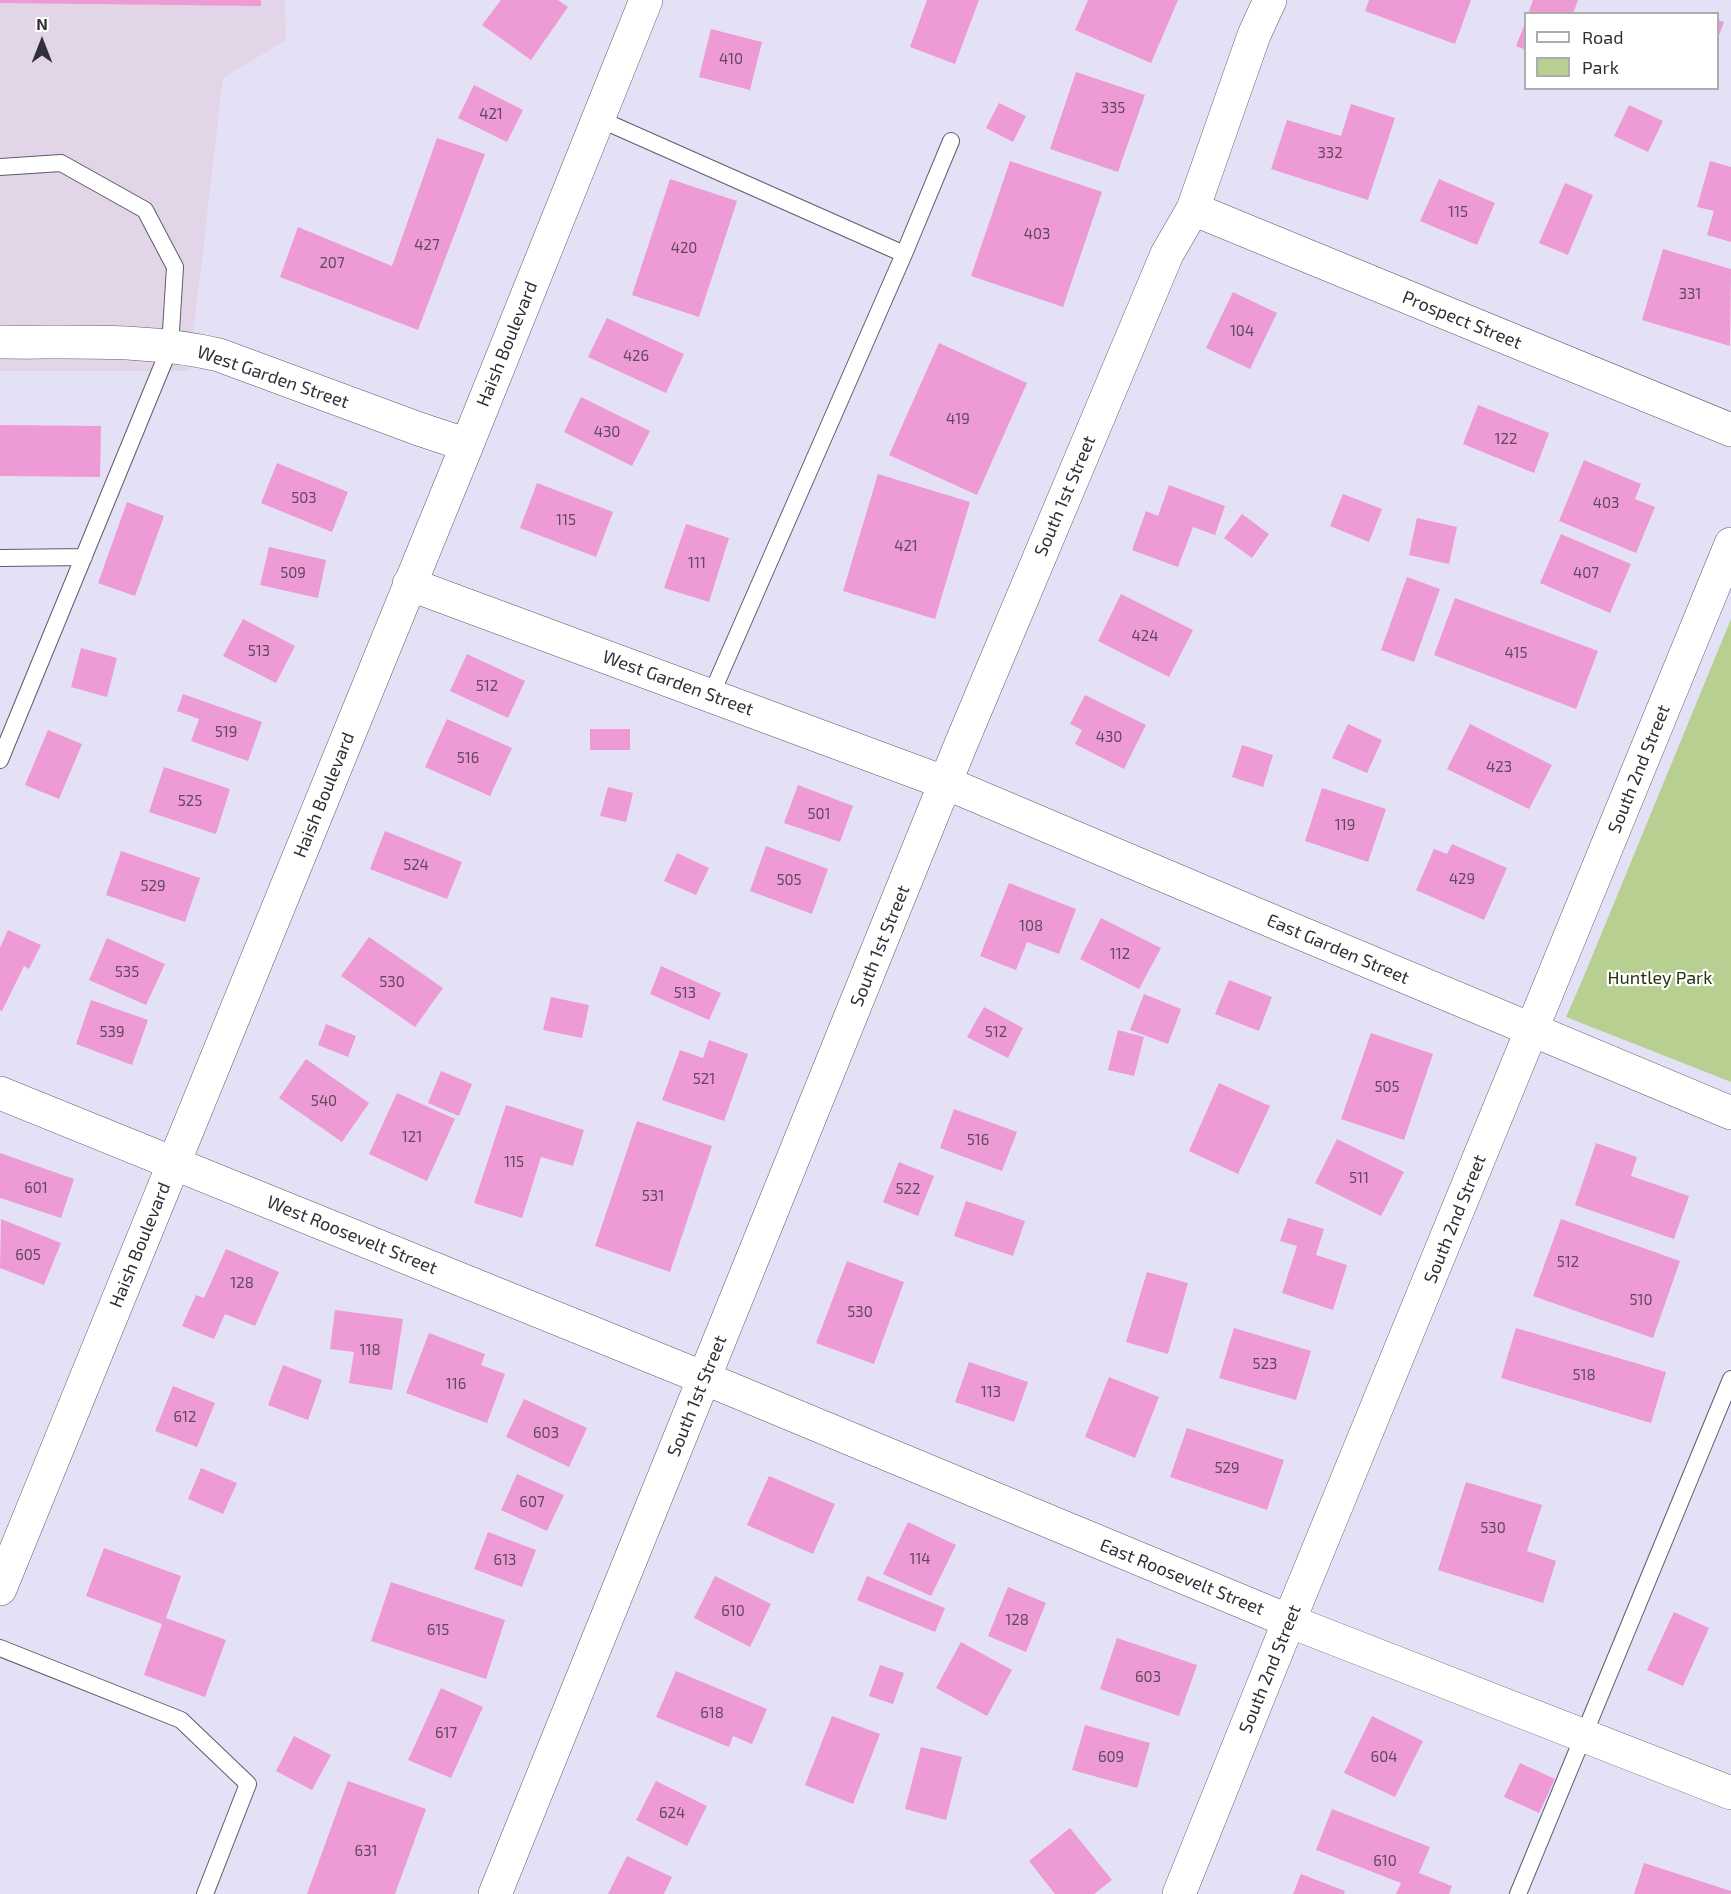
<!DOCTYPE html>
<html>
<head>
<meta charset="utf-8">
<style>
  body { margin:0 }
  #map { position:relative; width:1731px; height:1894px; overflow:hidden; background:#e4e1f6; font-family:"Exo 2",sans-serif }
  canvas { display:block }
  .legend { position:absolute; left:1524px; top:12px; width:195px; height:78px; box-sizing:border-box; background:#fff; border:2px solid #adacaf; margin:0; padding:8px 10px; list-style:none; font-size:18px; color:#313038 }
  .legend li { display:flex; align-items:center; gap:12px; height:30px }
  .legend b { width:30px; border:2px solid #adacaf }
  .north { position:absolute; left:12px; top:12px; width:60px; height:60px; -webkit-text-stroke:4px #fff; paint-order:stroke; rotate:0deg; font-size:16px; font-weight:700; line-height:24px; text-align:center; color:#313038 }
  .north::after { content:''; display:block; margin:auto; width:21px; height:27px; background:#313038; clip-path:polygon(50% 0,100% 100%,50% 72%,0 100%) }
</style>
</head>
<body>
<div id="map">
<canvas width="1731" height="1894"></canvas>
<ul class="legend">
<li><b style="height:8px;background:#fff"></b>Road</li>
<li><b style="height:16px;background:#b7d091"></b>Park</li>
</ul>
<div class="north">N</div>
</div>
<script>
const c = document.querySelector('canvas').getContext('2d');
c.lineJoin = 'round';
function fill(path, color) { c.fillStyle = color; c.fill(path, 'evenodd'); }
function stroke(path, color, width, dash) { c.strokeStyle = color; c.lineWidth = width; c.lineCap = dash ? 'butt' : 'round'; c.setLineDash(dash || []); c.stroke(path); }
function label(font, color, halo, rows, align = 'center') {
  c.font = font + ' "Exo 2",sans-serif'; c.lineWidth = 4.5; c.setLineDash([]); c.textBaseline = 'middle'; c.strokeStyle = halo; c.fillStyle = color; for (const [text, x, y, turn = 0] of rows) {
    c.save(); c.translate(x, y); c.rotate((+turn || 0) * Math.PI / 180); c.textAlign = isNaN(turn) ? turn : align; if (halo) c.strokeText(text, 0, 0); c.fillText(text, 0, 0); c.restore();
  }
}
const commercial = new Path2D(`
  M0 0H285L286 40 223 78 189 371H0Z`);
const green = new Path2D(`
  M1731 619V1082L1566 1017 1584 976Z`);
const building = new Path2D(`
  M0 0H261V6L0 3Z
  M501 0H558L568 7 531 60 482 25Z
  M927 0H979L955 64 910 47Z
  M1088 0H1178L1151 63 1075 30Z
  M1369 0H1471L1455 44 1365 11Z
  M1533 0H1578L1573 14H1528Z
  M1718 20 1724 22 1718 38Z
  M1526 21V50L1516 46Z
  M711 29 762 42 750 90 699 77Z
  M1076 72 1145 95 1118 172 1050 149Z
  M474 85 523 110 507 142 458 118Z
  M999 103 1026 116 1013 142 986 128Z
  M1351 104 1395 118 1368 200 1271 169 1287 120 1341 136Z
  M1629 105 1663 121 1648 152 1614 136Z
  M437 138 485 154 418 330 280 277 298 227 392 266Z
  M1010 161 1102 192 1063 307 971 276Z
  M1710 161 1731 167V242L1707 235 1714 211 1697 207Z
  M670 179 737 201 699 317 632 295Z
  M1439 179 1495 203 1477 245 1420 221Z
  M1565 183 1593 195 1568 255 1539 243Z
  M1663 249 1731 269 1730 346 1642 320Z
  M1233 292 1277 313 1250 369 1206 348Z
  M607 318 684 354 666 393 588 357Z
  M939 343 1027 383 977 495 889 455Z
  M581 397 650 431 632 466 564 432Z
  M1478 405 1549 433 1534 473 1463 444Z
  M0 425 101 426 100 477 0 476Z
  M1584 460 1641 484 1635 499 1655 507 1636 553 1559 521Z
  M277 463 348 492 332 532 261 503Z
  M878 474 970 502 935 619 843 591Z
  M537 483 613 512 596 557 520 528Z
  M1169 485 1225 506 1215 535 1193 527 1178 567 1132 550 1146 511 1158 516Z
  M1343 494 1382 509 1369 542 1330 526Z
  M127 502 164 516 135 596 98 583Z
  M1242 514 1269 534 1252 558 1224 538Z
  M1417 518 1457 527 1449 564 1409 555Z
  M686 524 729 538 709 602 664 588Z
  M1561 534 1631 564 1610 613 1540 583Z
  M269 547 326 560 318 598 260 585Z
  M1407 577 1440 589 1414 662 1381 650Z
  M1121 594 1193 630 1169 677 1098 641Z
  M1455 598 1598 651 1576 709 1434 655Z
  M243 619 295 646 276 683 223 656Z
  M81 648 117 658 107 697 71 687Z
  M467 654 525 681 508 718 450 691Z
  M183 694 262 722 248 761 191 741 199 719 177 711Z
  M1085 695 1146 725 1124 769 1075 744 1082 730 1070 724Z
  M447 719 512 748 490 796 425 767Z
  M1348 724 1382 740 1367 773 1332 758Z
  M1470 724 1552 765 1529 809 1447 769Z
  M590 729H630V750H590Z
  M48 730 82 744 59 799 25 785Z
  M1242 745 1273 755 1263 787 1232 777Z
  M164 767 230 789 216 834 149 812Z
  M798 785 853 806 840 842 784 823Z
  M608 787 633 793 626 822 600 816Z
  M1322 788 1386 809 1368 862 1305 841Z
  M385 831 462 862 447 899 370 869Z
  M1452 844 1507 868 1484 920 1416 890 1434 849 1447 854Z
  M766 846 828 869 812 914 750 891Z
  M121 851 200 878 185 922 106 895Z
  M677 853 709 868 696 895 664 881Z
  M1009 883 1076 909 1059 954 1027 942 1016 970 980 956Z
  M1101 918 1161 948 1139 989 1080 959Z
  M8 930 41 945 29 969 24 966 2 1011 0 1010V948Z
  M369 937 443 988 415 1027 341 976Z
  M107 938 165 964 146 1005 89 980Z
  M661 966 721 993 709 1020 650 994Z
  M1229 980 1272 997 1259 1031 1215 1014Z
  M1144 994 1181 1009 1168 1044 1130 1030Z
  M551 997 589 1005 582 1038 543 1030Z
  M91 1000 148 1020 132 1065 76 1044Z
  M984 1007 1023 1028 1008 1058 967 1037Z
  M326 1024 356 1036 348 1057 318 1045Z
  M1118 1030 1144 1037 1134 1076 1108 1070Z
  M1371 1033 1433 1054 1404 1140 1341 1119Z
  M709 1040 748 1054 724 1121 662 1100 680 1050 703 1058Z
  M306 1059 369 1103 342 1142 279 1098Z
  M441 1071 472 1084 459 1116 428 1103Z
  M1219 1083 1270 1106 1238 1174 1189 1151Z
  M397 1093 455 1119 427 1181 369 1154Z
  M506 1105 584 1130 573 1166 541 1157 522 1218 474 1203Z
  M954 1109 1017 1132 1002 1171 940 1148Z
  M637 1121 712 1146 670 1272 595 1246Z
  M1337 1139 1404 1172 1381 1216 1315 1183Z
  M1596 1143 1637 1157 1631 1176 1689 1196 1674 1239 1575 1205Z
  M0 1153 74 1179 61 1218 0 1198Z
  M899 1162 934 1176 918 1216 883 1202Z
  M966 1201 1025 1221 1013 1256 954 1236Z
  M1288 1218 1324 1229 1316 1255 1347 1265 1333 1310 1282 1293 1297 1246 1280 1241Z
  M1 1219 61 1243 44 1285 0 1268Z
  M1561 1219 1680 1261 1653 1338 1533 1296Z
  M226 1249 279 1272 255 1326 225 1314 214 1339 182 1326 196 1295 204 1298Z
  M847 1261 904 1282 874 1364 816 1343Z
  M1147 1272 1188 1283 1168 1354 1126 1342Z
  M335 1310 403 1319 392 1390 349 1383 354 1352 330 1349Z
  M1234 1328 1311 1351 1296 1400 1219 1378Z
  M1516 1328 1666 1372 1651 1423 1501 1378Z
  M429 1333 485 1354 481 1365 505 1374 487 1423 406 1393Z
  M969 1362 1028 1382 1014 1422 955 1402Z
  M283 1365 322 1380 308 1420 268 1405Z
  M1109 1377 1159 1397 1135 1458 1085 1437Z
  M173 1386 215 1403 197 1447 155 1431Z
  M524 1399 587 1428 569 1467 506 1437Z
  M1187 1428 1284 1460 1267 1510 1170 1477Z
  M201 1468 237 1483 223 1514 188 1499Z
  M517 1474 564 1495 547 1531 501 1510Z
  M769 1476 835 1504 813 1554 747 1525Z
  M1466 1482 1542 1505 1527 1551 1556 1561 1543 1603 1438 1570Z
  M908 1522 956 1545 931 1596 883 1574Z
  M488 1532 536 1550 522 1587 474 1569Z
  M104 1548 181 1576 166 1618 226 1640 205 1697 144 1675 162 1624 86 1596Z
  M715 1576 771 1604 750 1647 694 1618Z
  M867 1576 945 1608 935 1632 857 1600Z
  M391 1582 505 1620 486 1679 371 1641Z
  M1008 1587 1046 1603 1026 1652 988 1636Z
  M1674 1612 1709 1628 1683 1686 1647 1670Z
  M1117 1638 1197 1665 1179 1716 1100 1689Z
  M961 1642 1012 1670 987 1716 936 1688Z
  M880 1665 904 1673 893 1704 869 1696Z
  M676 1671 767 1709 752 1744 733 1736 729 1747 656 1717Z
  M441 1688 483 1707 451 1778 408 1760Z
  M832 1716 880 1734 853 1804 805 1785Z
  M1372 1716 1423 1741 1395 1797 1344 1773Z
  M1085 1725 1150 1743 1137 1788 1072 1770Z
  M294 1736 331 1755 312 1790 276 1771Z
  M921 1747 962 1757 946 1820 905 1809Z
  M1520 1763 1555 1779 1539 1813 1504 1797Z
  M348 1781 426 1809 395 1894H307Z
  M656 1781 707 1806 687 1846 636 1820Z
  M1332 1809 1430 1847 1419 1873 1452 1886 1449 1894H1396L1401 1883 1316 1850Z
  M1070 1828 1112 1880 1094 1894H1055L1029 1861Z
  M627 1856 672 1877 664 1894H608Z
  M1644 1863 1731 1891V1894H1634Z
  M1301 1874 1345 1891 1344 1894H1293Z`);
const service = new Path2D(`
  M597 118 904 254
  M0 167 61 163 145 210 175 267 170 347 0 760
  M0 558 84 557
  M711 695 904 254 951 141
  M0 1648 181 1720 248 1784 205 1894
  M1518 1894 1731 1379`);
const minor = new Path2D(`
  M1193 209 1731 430
  M0 342C72 343 149 338 219 355L419 429 467 445
  M409 584 946 783 1248 911 1731 1113
  M0 1093 704 1378 1289 1621 1731 1793
  M0 1589 467 445 646 0
  M1179 1894 1289 1621 1731 544`);
const tertiary = new Path2D(`
  M495 1894 961 744 1167 254 1193 209 1254 35 1270 0`);
const numberNames = [
  ["410",731,59],
  ["335",1113,108],
  ["421",491,114],
  ["332",1330,153],
  ["115",1458,212],
  ["403",1037,234],
  ["427",427,245],
  ["420",684,248],
  ["207",332,263],
  ["331",1690,294],
  ["104",1242,331],
  ["426",636,356],
  ["419",958,419],
  ["430",607,432],
  ["122",1506,439],
  ["503",304,498],
  ["403",1606,503],
  ["115",566,520],
  ["421",906,546],
  ["111",697,563],
  ["509",293,573],
  ["407",1586,573],
  ["424",1145,636],
  ["513",259,651],
  ["415",1516,653],
  ["512",487,686],
  ["519",226,732],
  ["430",1109,737],
  ["516",468,758],
  ["423",1499,767],
  ["525",190,801],
  ["501",819,814],
  ["119",1345,825],
  ["524",416,865],
  ["429",1462,879],
  ["505",789,880],
  ["529",153,886],
  ["108",1031,926],
  ["112",1120,954],
  ["535",127,972],
  ["530",392,982],
  ["513",685,993],
  ["539",112,1032],
  ["512",996,1032],
  ["521",704,1079],
  ["505",1387,1087],
  ["540",324,1101],
  ["121",412,1137],
  ["516",978,1140],
  ["115",514,1162],
  ["511",1359,1178],
  ["601",36,1188],
  ["522",908,1189],
  ["531",653,1196],
  ["605",28,1255],
  ["512",1568,1262],
  ["128",242,1283],
  ["510",1641,1300],
  ["530",860,1312],
  ["118",370,1350],
  ["523",1265,1364],
  ["518",1584,1375],
  ["116",456,1384],
  ["113",991,1392],
  ["612",185,1417],
  ["603",546,1433],
  ["529",1227,1468],
  ["607",532,1502],
  ["530",1493,1528],
  ["114",920,1559],
  ["613",505,1560],
  ["610",733,1611],
  ["128",1017,1620],
  ["615",438,1630],
  ["603",1148,1677],
  ["618",712,1713],
  ["617",446,1733],
  ["609",1111,1757],
  ["604",1384,1757],
  ["624",672,1813],
  ["631",366,1851],
  ["610",1385,1861]
];
const streetNames = [
  ["Prospect Street",1462,320,22],
  ["Haish Boulevard",507,344,-68],
  ["West Garden Street",273,377,19],
  ["South 1st Street",1065,496,-67],
  ["West Garden Street",678,683,20],
  ["South 2nd Street",1639,769,-68],
  ["Haish Boulevard",324,795,-68],
  ["South 1st Street",880,946,-68],
  ["East Garden Street",1338,949,23],
  ["South 2nd Street",1455,1219,-68],
  ["West Roosevelt Street",352,1235,22],
  ["Haish Boulevard",140,1245,-68],
  ["South 1st Street",697,1396,-68],
  ["East Roosevelt Street",1182,1577,22],
  ["South 2nd Street",1270,1669,-68]
];
const parkNames = [
  ["Huntley Park",1660,978]
];
fill(commercial, '#e3d5e8');
fill(green, '#b7d091');
fill(building, '#ee9ad5');
stroke(service, '#5f5b6d', 18);
stroke(minor, '#5f5b6d', 34);
stroke(tertiary, '#5f5b6d', 34);
stroke(service, '#fff', 16);
stroke(minor, '#fff', 33);
stroke(tertiary, '#fff', 33);
label('15px', '#604a5f', null, numberNames);
label('18px', '#313038', '#fff', streetNames);
label('18px', '#26330c', '#fff', parkNames);
</script>
</body>
</html>
